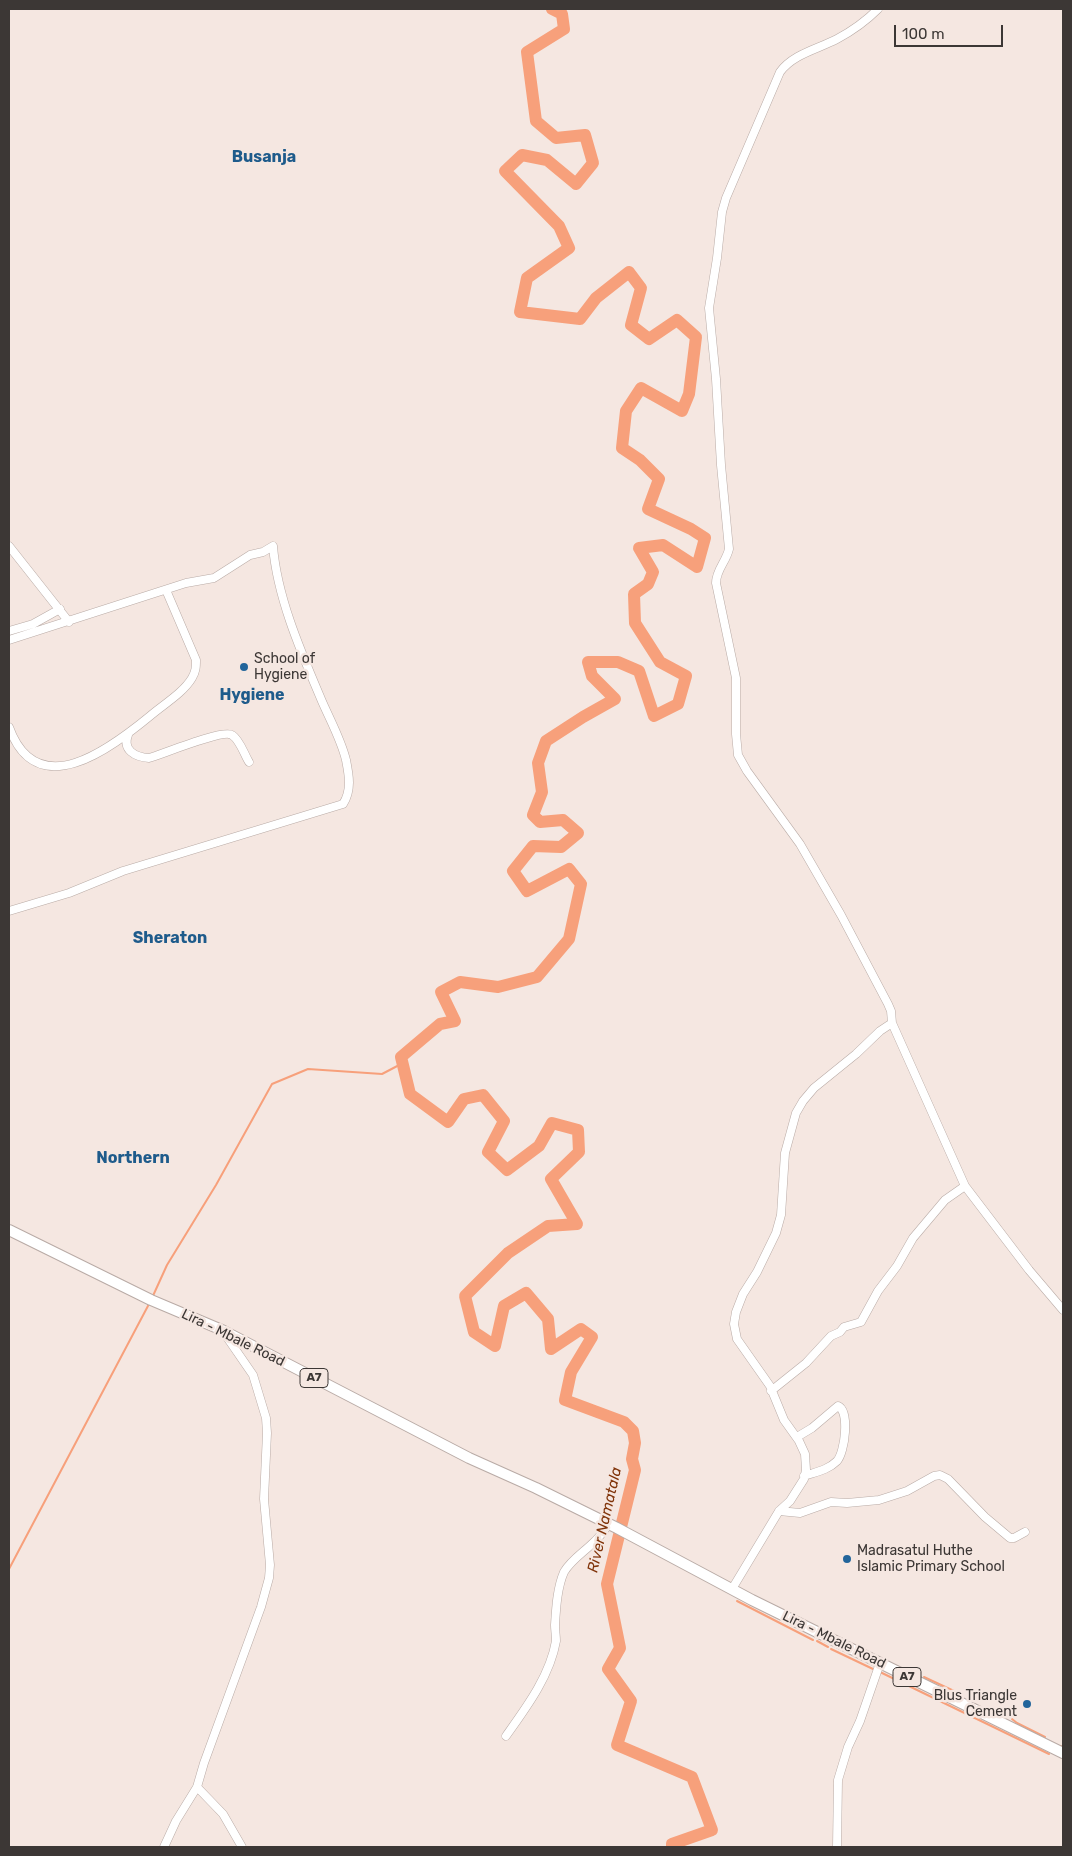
<!DOCTYPE html>
<html>
<head>
<meta charset="utf-8">
<style>
  body { margin:0 }
  #map { position:relative; width:1072px; height:1856px; overflow:hidden; background:#f5e7e1; font-family:Rubik,sans-serif }
  canvas { display:block }
  .frame { position:absolute; inset:0; border:10px solid #3c3735; pointer-events:none }
  .scale { position:absolute; left:894px; top:25px; width:109px; height:22px; box-sizing:border-box; border:2px solid #3c3735; border-top:0; padding-left:6px; font-size:15px; line-height:18px; white-space:nowrap; color:#3c3735; -webkit-text-stroke:4px #f5e7e1; paint-order:stroke }
</style>
</head>
<body>
<div id="map">
<canvas width="1072" height="1856"></canvas>
<div class="frame"></div>
<div class="scale">100 m</div>
</div>
<script>
const c = document.querySelector('canvas').getContext('2d');
c.lineJoin = 'round';
function stroke(path, color, width, dash) { c.strokeStyle = color; c.lineWidth = width; c.lineCap = dash ? 'butt' : 'round'; c.setLineDash(dash || []); c.stroke(path); }
function label(font, color, halo, rows, align = 'center') {
  c.font = font + ' Rubik,sans-serif'; c.lineWidth = 5; c.setLineDash([]); c.textBaseline = 'middle'; c.strokeStyle = halo; c.fillStyle = color; for (const [text, x, y, turn = 0] of rows) {
    c.save(); c.translate(x, y); c.rotate((+turn || 0) * Math.PI / 180); c.textAlign = isNaN(turn) ? turn : align; if (halo) c.strokeText(text, 0, 0); c.fillText(text, 0, 0); c.restore();
  }
}
const stream = new Path2D(`
  M152 1298 167 1265 216 1185 272 1084 308 1069 382 1074 403 1063
  M9 1569 149 1304
  M737 1601 813 1640
  M817 1641 828 1647
  M831 1649 873 1669
  M880 1672 1049 1754
  M924 1677 954 1691
  M990 1708 999 1715H1003
  M1012 1719 1017 1723 1045 1737
  M1062 1746H1063`);
const river = new Path2D(`
  M552 9 562 14 564 29 527 52 536 121 556 138 585 135 593 163 576 184 547 160 522 155 505 171 559 226 569 248 527 278 520 312 580 319 596 298 629 272 641 288 631 325 649 339 677 320 696 337 689 394 682 411 641 388 626 411 622 448 640 460 659 479 648 509 691 529 705 538 697 567 663 545 639 548 653 572 648 584 634 594 635 623 660 662 686 676 678 704 654 716 639 671 618 662H588L592 676 615 699 583 717 546 741 538 763 542 792 533 815 540 822 563 820 578 833 561 847 533 846 513 871 527 891 569 869 581 884 569 939 537 977 498 987 460 982 441 992 455 1021 440 1024 401 1057 410 1094 448 1122 464 1099 483 1095 504 1121 488 1152 507 1170 539 1146 552 1123 578 1130 579 1152 551 1179 577 1224 548 1226 508 1253 465 1296 474 1332 495 1346 504 1306 526 1293 548 1319 551 1349 581 1329 592 1337 571 1372 565 1400 624 1422 633 1431 635 1443 632 1459 635 1470 607 1584 620 1648 608 1669 631 1701 617 1745 692 1777 712 1830 672 1844V1847`);
const minor = new Path2D(`
  M878 9C866 21 852 31 837 39 818 49 793 54 780 72L726 198 722 212 717 258 709 308 716 379 721 465 729 549C726 562 716 570 716 583L736 678V734L738 755 747 771 800 844 841 915 888 1004 891 1011 892 1023 965 1186 1029 1270 1063 1310
  M9 546 69 622
  M9 631 33 624 60 609
  M9 640 186 583 214 578 250 555 263 552 273 546C277 597 301 652 321 699 329 718 341 739 346 760 349 775 352 790 343 804L123 871 69 893 9 911
  M9 727C37 805 111 748 150 716 164 704 183 693 192 678 196 671 196 667 196 660L166 590
  M128 735C122 750 135 757 149 758 163 754 223 729 232 735 240 740 244 754 249 762
  M771 1391 806 1363 831 1336 840 1332 844 1327 861 1322 878 1291 897 1266 913 1238 945 1200 965 1186
  M797 1437 812 1428 838 1406C850 1411 845 1452 837 1461 828 1470 816 1472 804 1476
  M779 1511 800 1513 831 1502 847 1503 879 1500 907 1491 934 1476 940 1475 948 1479 985 1517 1010 1538H1014L1025 1532
  M732 1589 779 1511 790 1501 804 1479 806 1470 805 1454 799 1441 784 1420 770 1386 737 1339 734 1324 736 1312 743 1294 757 1272 776 1233 781 1215 785 1153 796 1113 803 1101 814 1088 856 1054 880 1031 892 1023
  M506 1736C526 1708 550 1676 556 1641 556 1636 555 1630 555 1625 556 1609 557 1588 564 1572 571 1560 584 1552 594 1542 600 1537 604 1530 609 1524
  M197 1787 223 1814 242 1847
  M164 1847 176 1821 197 1787 204 1763 261 1607 269 1578 270 1565 264 1499 267 1433 266 1418 253 1375 222 1330
  M837 1847 838 1780 848 1747 860 1721 880 1663`);
const major = new Path2D(`
  M9 1230 151 1300 222 1330 469 1458 536 1488 617 1528 752 1600 1063 1753`);
const markers = [
  [244,667,5,"#22659b"],
  [847,1559,5,"#22659b"],
  [1027,1704,5,"#22659b"]
];
const shields = [
  [314,1378,28],
  [907,1677,28]
];
const shieldNames = [
  ["A7",314,1378],
  ["A7",907,1677]
];
const poiNames = [
  ["School of",254,659],
  ["Hygiene",254,675],
  ["Madrasatul Huthe",857,1551],
  ["Islamic Primary School",857,1567],
  ["Blus Triangle",1017,1696,"right"],
  ["Cement",1017,1712,"right"]
];
const streetNames = [
  ["Lira - Mbale Road",233,1338,26],
  ["Lira - Mbale Road",834,1640,26]
];
const waterNames = [
  ["River Namatala",605,1520,-77]
];
const quarterNames = [
  ["Busanja",264,157],
  ["Hygiene",252,695],
  ["Sheraton",170,938],
  ["Northern",133,1158]
];
stroke(stream, '#f7a07b', 2);
stroke(river, '#f7a07b', 12);
stroke(minor, '#b9aba6', 9);
stroke(major, '#b9aba6', 12);
stroke(minor, '#fff', 8);
stroke(major, '#fff', 10);
for (const [x, y, r, color] of markers) { const dot = new Path2D(); dot.arc(x, y, r, 0, 2 * Math.PI); c.fillStyle = color; c.fill(dot); stroke(dot, '#f5e7e1', 2); }
for (const [x, y, w] of shields) { const box = new Path2D(); box.roundRect(x - w / 2, y - 9.5, w, 19, 4); c.fillStyle = '#f5e7e1'; c.fill(box); stroke(box, '#3c3735', 1); }
label('bold 12px', '#3c3735', null, shieldNames);
label('14px', '#3c3735', '#f5e7e1', poiNames, 'left');
label('14px', '#3c3735', '#f5e7e1', streetNames);
label('italic 15px', '#80340a', '#f5e7e1', waterNames);
label('bold 16px', '#1e5b8b', '#f5e7e1', quarterNames);
</script>
</body>
</html>
